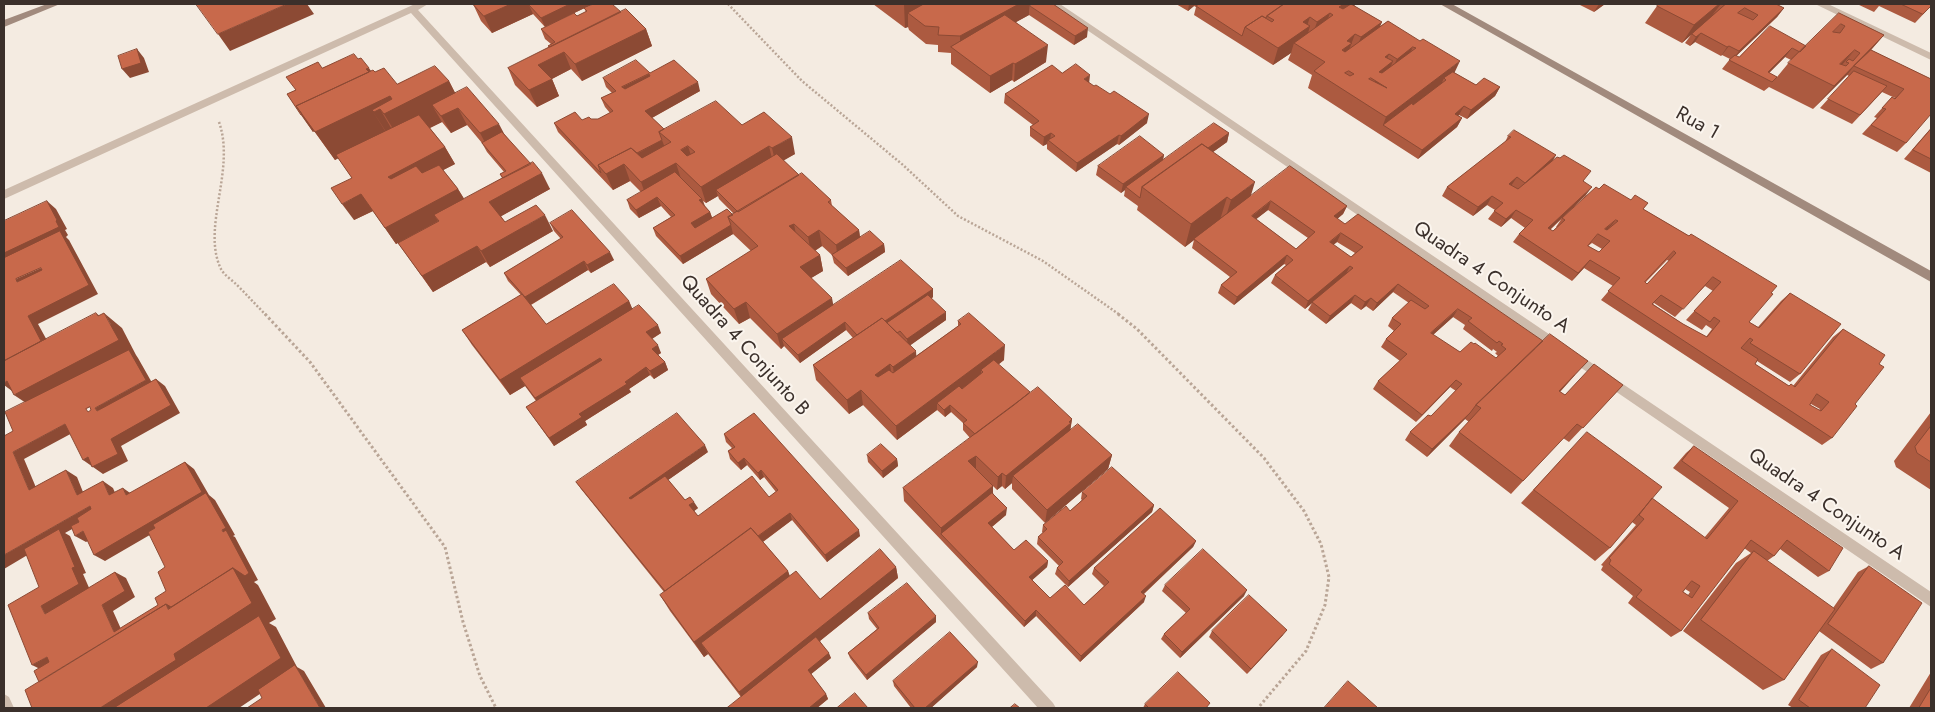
<!DOCTYPE html>
<html>
<head>
<meta charset="utf-8">
<style>
  body { margin:0 }
  #map { position:relative; width:1935px; height:712px; overflow:hidden; background:#f4ebe1; font-family:Jost,sans-serif }
  canvas { display:block }
  .frame { position:absolute; inset:0; border:5px solid #3b302b; pointer-events:none }
</style>
</head>
<body>
<div id="map">
<canvas width="1935" height="712"></canvas>
<div class="frame"></div>
</div>
<script>
const c = document.querySelector('canvas').getContext('2d');
c.lineJoin = 'round';
function stroke(path, color, width, dash) { c.strokeStyle = color; c.lineWidth = width; c.lineCap = dash ? 'butt' : 'round'; c.setLineDash(dash || []); c.stroke(path); }
function fill(path, color) { c.fillStyle = color; c.fill(path, 'evenodd'); }
function label(font, color, halo, rows, align = 'center') {
  c.font = font + ' Jost,sans-serif'; c.lineWidth = 4; c.setLineDash([]); c.textBaseline = 'middle'; c.strokeStyle = halo; c.fillStyle = color; for (const [text, x, y, turn = 0] of rows) {
    c.save(); c.translate(x, y); c.rotate((+turn || 0) * Math.PI / 180); c.textAlign = isNaN(turn) ? turn : align; if (halo) c.strokeText(text, 0, 0); c.fillText(text, 0, 0); c.restore();
  }
}
const pathFar1 = new Path2D(`
  M728 4 802 81 903 165 958 216 1043 261 1120 315
  M219 122C236 170 201 228 221 269 224 275 232 280 237 285 247 295 256 305 266 315`);
const path = new Path2D(`
  M265 314 310 362 445 547 463 622 480 676 496 708
  M1118 314 1137 329 1264 458 1304 511 1321 544 1329 577 1325 605 1306 651 1258 708`);
const street = new Path2D(`
  M415 4H428L418 10 1053 703 1056 708H1038L411 13 4 199V190Z
  M1049 4H1060L1931 592V607Z
  M1815 4H1828L1931 53V60Z
  M4 694 9 697 14 708H4Z`);
const secondary = new Path2D(`
  M47 4H60L4 27V20Z
  M1440 4H1452L1931 271V282Z`);
const wall = new Path2D(`
  M473 4H593L545 27 533 14 492 33 481 21Z
  M873 4H1030L1029 15 1016 22 1046 62 1014 82 1012 80 990 93 951 64V53L938 52V45L926 44 909 30 908 27 905 28Z
  M1176 4H1355L1354 6 1382 22 1379 27 1388 21 1455 73 1476 85 1500 87 1495 96 1467 119 1459 115 1458 116 1462 118 1457 127 1418 159 1308 88 1312 75 1288 60 1291 53 1273 65 1194 15 1196 7 1194 6 1188 11Z
  M1578 4H1605L1594 12Z
  M1659 4H1776L1784 8 1777 17 1736 56 1739 57 1806 46 1839 13 1884 35 1871 50 1931 79 1906 143 1897 152 1862 134 1877 118 1874 117 1892 97 1894 98H1895L1882 92 1852 124 1820 108 1849 76 1847 75 1813 109 1769 87 1764 91 1722 69 1730 59 1722 55 1721 56 1695 42 1690 46 1685 43 1691 35 1682 43 1645 23 1657 6ZM1785 57 1791 60 1777 77 1769 73Z
  M1857 4H1929L1931 6 1915 23 1879 6 1874 12Z
  M1030 6 1087 37 1074 45 1029 15Z
  M584 8 621 12 646 29 652 46 582 81 571 69 552 79 559 96 537 107 515 85 508 68 549 47 548 46 551 44 545 39 541 29 577 16 586 12Z
  M358 59 371 71 375 72 397 84 449 81 455 93 505 135 550 189 501 216 505 222 553 231 490 267 486 262 433 292 398 243 438 221 396 244 373 211 354 220 352 178 338 158 335 160 314 131 313 132 287 94 296 90 322 68ZM442 122 451 133 467 125 482 143 487 152 504 172 500 174 502 178 464 199 458 189 443 170 455 164 445 147 430 128Z
  M650 73 700 91 652 118 664 129 742 125 795 154 783 160 799 175 831 200 832 206 859 230 860 237 884 244 885 252 848 276 834 263 832 255 822 246 815 251 820 255 823 271 811 278 833 305 933 289V297L931 299 946 320 910 345 916 356 958 326V321L1004 360 998 365 1029 393 1072 419 1070 430 1112 455 1108 469 1045 523 1012 489V483L1005 489 1002 486 997 490 978 471 993 486V493L1006 515 992 527 1014 550 1048 561 1047 567 1032 580 1050 598 1084 605 1104 586 1092 574 1094 568 1196 541 1193 547 1144 594V602L1080 662 1036 616 1024 627 904 501 903 488 970 438 963 430V423L951 412 945 417 937 410 897 440 863 405 849 414 816 380 813 365 853 338 846 330 800 363 784 346 781 349 750 318 739 324 711 294 706 279 751 251 733 234 683 264 656 236 653 228 671 217 661 206 639 218 630 209 627 200 641 192 630 181 613 190 558 132 554 123 598 119 610 113 605 107 601 98 612 93 606 87 603 78ZM718 196 719 199 734 214 712 218 710 212 705 206 703 201 706 203Z
  M1062 73 1089 83 1147 123 1119 145 1117 144 1076 172 1047 149V144L1043 146 1030 136V127L1033 125 1004 103 1005 94Z
  M1931 128V173L1904 159Z
  M1229 133 1227 142 1213 152 1250 196 1347 206 1343 214 1337 219 1575 375 1560 392 1565 395 1623 385 1569 442 1563 438 1511 494 1449 446 1459 432 1469 422 1465 419 1427 457 1405 440 1410 432 1431 416 1456 391 1450 387 1416 422 1373 389 1378 381 1400 361 1381 347 1386 339 1394 331 1388 326 1392 318 1409 303 1393 292 1373 311 1366 306 1361 310 1351 303 1326 324 1308 310 1312 303 1305 309 1271 283 1275 275 1286 265 1284 264 1234 305 1218 293 1221 285 1230 277 1192 248 1194 240 1185 247 1137 210 1138 206 1124 196 1125 190 1121 193 1096 175 1098 166 1164 155 1163 160ZM1268 210 1308 238 1296 249 1256 219ZM1337 242 1355 253 1351 257 1333 245ZM1453 317 1465 325 1463 329 1492 351 1493 349 1497 352 1495 353 1498 356 1496 358 1460 352 1433 335Z
  M1508 136 1556 155 1552 162 1584 181 1586 195 1550 230 1553 231 1557 227H1556L1562 218 1599 189 1631 200 1648 203 1643 209 1689 236 1749 322 1758 327 1781 301 1790 293 1800 374 1790 382 1757 361 1755 364 1789 386H1793L1833 337 1843 329 1855 404 1832 438 1822 445 1601 300 1613 286 1584 268 1572 281 1513 242 1519 234 1525 228 1511 218 1501 227 1488 219 1495 210 1487 205 1473 216 1442 196 1447 187 1505 142ZM1592 243 1602 249 1599 252 1588 246ZM1667 260 1669 261 1647 284 1645 283ZM1705 286 1713 291 1686 320 1702 330 1706 325 1712 329 1706 337 1683 324 1653 304 1654 303 1675 317ZM1811 404 1820 409 1819 410 1810 405Z
  M550 223 614 260 591 273 588 270 531 305 546 324 629 301 632 309 661 333 652 339 661 353 658 355 665 362 668 370 654 379 650 375 629 389 631 392 585 421 587 425 554 446 526 407 536 401 525 386 510 395 472 345 462 330 521 295 508 281 504 273 561 239 554 231Z
  M1931 412V490L1896 467 1894 461Z
  M1587 432 1652 498 1704 538 1729 508 1673 468 1686 453 1694 446 1829 571 1818 577 1780 549 1774 556 1767 561 1833 608 1858 572 1869 566 1883 663 1871 669 1819 631 1784 680 1763 690 1683 631 1736 563 1751 553 1744 548 1681 631 1671 637 1628 603 1633 596 1601 570 1603 566 1601 565 1636 525 1632 522 1610 548 1595 561 1521 503ZM1685 589 1690 592 1688 595 1683 592Z
  M724 434 860 536 827 562 792 520 763 542 788 571 789 576 820 599 896 567 898 578 820 641 831 658 811 674 826 694 828 699 817 708H727L741 697 708 654 704 657 670 611 660 595 664 592 581 489 576 482 708 452 668 480 685 500 698 508 694 511 698 516 769 497 776 492 764 477 760 480 747 465 741 470 730 459 728 451 732 448 726 442Z
  M867 455 897 459 898 466 883 478 868 462Z
  M1082 492 1154 505 1152 512 1068 587 1055 574 1057 568 1059 566 1037 544 1038 537 1043 533 1042 532 1043 525 1070 511 1082 500 1081 499Z
  M1165 585 1244 596 1180 658 1161 639 1164 634 1186 613 1162 591Z
  M868 613 936 622 867 680 850 658 848 653 877 629 869 619Z
  M1212 631 1283 635 1247 674 1209 637Z
  M1832 649 1865 708H1793L1788 705 1821 655Z
  M977 667 931 708H911L894 686 893 681Z
  M1931 672V708H1909Z
  M1145 704 1207 708H1143Z`);
const shadedWall = new Path2D(`
  M287 4H307L314 14 230 51 218 34Z
  M511 4H555L529 5 533 14 492 33 484 16Z
  M570 4H593L545 27 541 18Z
  M904 4H949L908 13V27L905 28Z
  M1019 4H1030L1029 15 960 53V36Z
  M1189 4H1195L1194 6 1188 11Z
  M1344 4H1355L1353 11 1333 24 1339 7Z
  M1599 4H1605L1594 12Z
  M1719 4H1721L1710 18 1682 43 1694 25Z
  M1784 8 1777 17 1732 60 1739 51Z
  M1330 13 1324 30 1311 39 1317 22Z
  M1310 17 1306 29 1310 26 1305 44 1294 43 1291 53 1273 65 1278 48 1303 22Z
  M1382 22 1375 39 1354 54 1361 37Z
  M1088 28 1087 37 1074 45 1075 36Z
  M646 29 652 46 582 81 575 64Z
  M1701 33 1695 42 1690 46 1696 37Z
  M1355 34 1345 61 1336 68 1347 41Z
  M1884 35 1863 59 1854 66 1847 75 1813 109 1834 86Z
  M1048 45 1046 62 1014 82 1015 64Z
  M1729 46 1722 55 1721 56 1727 47Z
  M1413 47 1405 64 1389 76 1397 59Z
  M1792 48 1785 57 1764 78 1768 72Z
  M137 49 144 58 149 72 130 78 122 69Z
  M1855 50 1834 74 1840 64Z
  M564 52 571 69 546 82 538 65Z
  M1389 54 1383 69 1393 61 1386 79 1372 89 1385 57Z
  M1460 61 1452 78 1446 80 1444 78 1440 87 1383 125 1386 117Z
  M1013 63 1012 80 990 93V76Z
  M369 68 380 85 390 96 397 107 449 81 464 110 458 108 467 125 451 133 441 116 432 105 442 122 401 142 384 114 380 109 397 138 392 141 372 110 387 134 335 160 315 132 366 69Z
  M649 74 651 83 625 96 622 87Z
  M1090 75 1089 84 1084 79Z
  M552 79 559 96 537 107 529 90Z
  M698 82 700 91 648 120 645 111Z
  M1500 87 1495 96 1467 119 1471 110Z
  M1464 106 1459 115 1450 123 1455 114Z
  M302 114 314 131 313 132 301 115Z
  M1149 114 1147 123 1119 145 1121 136Z
  M1462 118 1457 127 1418 159 1422 150Z
  M499 124 508 141 489 150 480 133Z
  M1051 133 1050 142 1048 140 1047 144 1043 146 1044 137Z
  M1229 133 1227 142 1153 195 1148 192Z
  M1119 135 1117 144 1076 172 1077 163Z
  M792 137 795 154 776 165 772 148Z
  M662 140 665 148 628 169 624 164 630 181 613 190 606 174 604 172Z
  M688 146 693 162 681 150Z
  M769 146 773 163 716 190 718 196 706 203 701 187Z
  M445 147 455 164 399 193 388 177Z
  M1164 155 1162 163 1126 187 1125 190 1121 193 1123 184Z
  M1556 155 1551 163 1525 183Z
  M676 163 681 179 647 199 641 182Z
  M542 173 550 189 498 218 489 202Z
  M1517 177 1511 186 1509 184Z
  M1255 182 1248 205 1224 223 1231 200Z
  M1592 187 1586 195 1542 237 1548 228Z
  M458 189 468 205 434 215 438 221 396 244 385 228Z
  M361 194 373 211 354 220 342 204Z
  M1492 196 1487 205 1473 216 1478 207Z
  M657 197 661 206 639 218 636 210Z
  M1227 197 1220 220 1185 247 1191 224Z
  M702 199 705 207 699 200Z
  M47 201 56 209 67 229 65 230 68 235 66 237 69 240 98 294 38 324 55 355 4 382 28 316 63 238 4 266V253Z
  M1271 201 1268 210 1250 224 1252 216Z
  M1347 206 1343 214 1330 225 1334 216Z
  M1516 210 1511 218 1501 227 1506 219Z
  M710 212 713 220 694 232 691 223Z
  M545 215 553 231 490 267 481 251Z
  M1616 220 1609 228 1601 236 1605 229Z
  M794 224 797 240 789 226Z
  M731 225 733 234 683 264 680 256Z
  M819 230 822 246 811 253 808 237Z
  M859 230 861 246 838 261 836 245Z
  M1341 233 1337 242 1326 251 1330 242Z
  M884 244 885 252 848 276 846 268Z
  M477 246 486 262 433 292 422 276Z
  M610 252 614 260 591 273 587 265Z
  M820 255 823 271 803 283 800 267Z
  M1287 255 1284 264 1234 305 1237 297Z
  M1590 260 1584 268 1572 281 1578 273Z
  M584 261 588 270 530 305 525 297Z
  M1350 266 1346 274 1305 309 1308 301Z
  M41 268 50 276 17 282 16 279Z
  M1398 284 1393 292 1373 311 1377 303Z
  M933 289V297L887 329 872 330Z
  M1355 295 1351 303 1326 324 1330 316Z
  M832 298 835 314 782 339 784 346 781 349 777 334Z
  M1371 298 1366 306 1361 310 1365 302Z
  M629 301 636 317 520 378 525 386 510 395 500 380Z
  M746 302 750 318 739 324 734 309Z
  M1458 309 1453 317 1426 341 1431 333Z
  M946 312V320L908 347 907 339Z
  M96 313 111 325 104 313 122 328 136 355 138 358 155 388 97 411 95 408 146 380 35 409 14 395 16 394 4 385V383L98 316Z
  M845 322 846 330 800 363 798 355Z
  M658 325 661 333 650 340 646 332Z
  M658 345 661 353 656 356 652 349Z
  M1005 345 1004 360 983 376V372L981 370V377L937 403V410L897 440 896 426Z
  M916 351 917 366 895 382 893 367Z
  M600 358 604 366 540 406 535 398Z
  M1588 361 1575 375 1547 406 1559 391Z
  M665 362 668 370 654 379 650 371Z
  M890 364 892 378 877 389 875 375Z
  M646 367 650 375 629 389 631 392 585 421 587 425 554 446 549 438 579 414Z
  M156 379 165 386 180 413 121 446 128 461 103 474 83 460 111 439Z
  M1456 380 1450 387 1416 422 1422 415Z
  M861 390 863 405 849 414 847 400Z
  M950 405 951 412 945 417 944 410Z
  M1470 413 1465 419 1427 457 1432 449Z
  M1072 419 1070 433 1013 476 1012 483 1005 489 1006 476Z
  M65 424 76 431 24 459 40 497 29 490 13 452Z
  M705 445 708 452 634 504 629 498Z
  M1112 455 1108 469 1045 523 1047 510Z
  M976 456V469L968 461Z
  M744 458 747 465 741 470 738 463Z
  M897 459 898 466 883 478 882 471Z
  M185 462 194 469 209 495 215 500 235 535 233 536 235 537 258 580 254 582 258 585 276 619 269 623 276 627 297 667 304 671 326 708H320L297 669 239 708H100L174 654 168 609 166 604 233 568 223 532 210 500 105 561 94 555Z
  M66 470 77 477 87 502 77 495Z
  M761 470 764 477 760 480 758 473Z
  M1002 473V486L997 490 998 477Z
  M103 481 113 488 119 502 109 495Z
  M993 486V499L941 534V528Z
  M123 488 133 495H126Z
  M694 502 698 508 693 512 689 505Z
  M1154 505 1152 512 1068 587 1069 581Z
  M90 506 101 513 65 533 70 536 86 573 83 574 90 590 45 614 41 606 72 568 61 535 4 569V555Z
  M1007 508 1006 515 988 530V523Z
  M790 513 792 520 676 606 672 600Z
  M859 530 860 536 827 562 825 555Z
  M83 531 94 538 86 542 75 536Z
  M1196 541 1193 547 1139 598 1141 592Z
  M1048 561 1047 567 1029 583V577Z
  M896 567 898 578 744 702 739 692Z
  M788 571 794 587 701 643 708 654 704 657 694 642Z
  M115 572 126 578 135 597 113 611 125 638 114 632 102 605Z
  M1247 590 1244 596 1180 658 1182 652Z
  M1146 596 1144 602 1080 662 1081 656Z
  M1036 610V616L1024 627 1025 621Z
  M936 616V622L867 680 866 675Z
  M1287 630 1283 635 1247 674 1251 669Z
  M829 653 831 658 810 675 808 670Z
  M47 657 59 662 44 671 32 665Z
  M978 662 977 667 931 708H925Z
  M826 694 828 699 817 708H809Z`);
const building = new Path2D(`
  M196 4H287L218 34Z
  M473 4H511L484 16Z
  M532 4H570L541 18 529 5Z
  M594 4H612L621 12 550 47 548 46 555 42 541 29 574 13 577 16 587 11 584 8Z
  M924 4H1019L960 36 938 35 939 27 925 26 908 13Z
  M1033 4H1053L1088 28 1075 36 1030 6Z
  M1200 4H1284L1267 16 1266 18 1262 16 1245 27 1242 36 1196 6Z
  M1284 4H1344L1339 7 1343 9 1351 4 1382 22 1361 37 1355 34 1347 41 1352 43 1342 50 1345 52 1388 21 1420 41 1423 39 1460 61 1386 117 1314 71 1325 62 1294 43 1333 15 1330 13 1317 22 1310 17 1303 22 1310 26 1278 48 1245 27 1262 16 1272 22 1274 20 1267 16ZM1413 47 1416 48 1382 73 1379 72 1393 61 1385 57 1389 54 1397 59ZM1349 71 1354 74 1350 76 1345 73ZM1371 78 1387 88 1369 79Z
  M1659 4H1719L1694 25 1657 6Z
  M1726 4H1776L1784 8 1739 51 1729 46 1727 47 1701 33 1696 37 1692 34ZM1745 8 1758 15 1753 20 1738 13Z
  M1901 4H1929L1931 5V6L1923 14Z
  M626 9 646 29 575 64 564 52 538 65 552 79 529 90 508 68Z
  M1839 13 1884 35 1834 86 1788 63ZM1841 24 1845 26 1840 33 1833 32ZM1855 50 1860 53 1853 61 1849 59 1846 62 1849 63 1846 66 1840 64Z
  M1005 15 1048 45 1015 64 1013 63 990 76 951 47Z
  M1770 26 1806 46 1800 52 1792 48 1768 72 1777 77 1772 82 1729 60 1735 55 1739 57Z
  M137 49 141 63 122 69 118 56Z
  M1871 50 1931 79V114L1906 143 1871 125 1886 109 1882 108 1892 97 1895 99 1904 89 1854 66Z
  M354 54 358 59 361 58 369 68 366 69 369 72 296 106 302 114 301 115 287 94 296 90 286 77 318 62 322 68Z
  M636 60 650 73 674 60 698 82 645 111 664 129 659 132 662 140 637 153 631 148 598 165 601 173 554 123 575 112 582 120 589 117 591 119H598L613 111 601 98 616 91 603 78ZM649 74 650 76 625 89 622 87Z
  M1076 64 1090 75 1084 79 1094 86 1096 85 1110 94 1114 91 1149 114 1121 136 1119 135 1077 163 1048 140 1055 136 1051 133 1044 137 1030 127 1039 121 1005 94 1052 65 1062 73Z
  M435 66 449 81 384 114 380 109 374 112 372 110 392 99 390 96 315 132 296 106 373 70 375 72 384 68 397 84Z
  M1854 71 1887 86 1860 115 1828 99Z
  M1453 72 1476 85 1484 78 1500 87 1471 110 1464 106 1455 114 1462 118 1422 150 1383 125 1412 103 1413 105 1446 80 1444 78Z
  M467 87 499 124 480 133 458 108 441 116 432 105Z
  M716 101 742 125 764 112 792 137 772 148 769 146 701 187 676 163 641 182 624 164 606 174 598 165 631 148 642 158 671 142 659 132ZM688 146 695 152 687 156 681 150Z
  M419 115 445 147 388 177 391 179 416 166 422 173 439 165 458 189 385 228 361 194 342 204 331 188 352 178 336 155Z
  M1214 123 1229 133 1208 148 1202 144 1142 187 1140 198 1126 187Z
  M1931 129V159L1913 150Z
  M1514 130 1556 155 1525 183 1517 177 1509 184 1518 189 1557 157 1560 158 1564 155 1591 171 1583 181 1592 187 1548 228 1553 231 1565 220 1562 218 1596 187 1599 189 1604 184 1631 200 1635 195 1648 203 1643 209 1689 236 1691 234 1777 286 1771 293 1773 294 1749 322 1759 328 1790 293 1841 324 1800 374 1750 343 1753 340 1750 338 1741 348 1758 359 1755 364 1789 386 1791 384 1795 387 1843 329 1885 355 1879 364 1884 367 1855 404 1857 406 1832 438 1608 291 1620 278 1590 260 1578 273 1519 234 1533 220 1516 210 1506 219 1494 211 1503 203 1492 196 1478 207 1447 187 1511 137 1508 136ZM1616 220 1618 221 1607 230 1605 229ZM1598 234 1610 241 1599 252 1588 246ZM1674 251 1676 253 1647 284 1645 282ZM1713 277 1721 282 1694 311 1710 322 1714 317 1720 321 1707 337 1683 324 1652 304 1661 295 1683 309ZM1817 394 1829 402 1821 411 1810 405Z
  M502 132 531 164 503 178 500 174 506 171 482 143Z
  M1140 136 1164 155 1123 184 1098 166Z
  M1202 144 1255 182 1231 200 1227 197 1191 224 1142 187Z
  M777 154 799 175 738 212 716 190Z
  M533 162 542 173 489 202 505 222 536 205 545 215 481 251 477 246 422 276 398 243 439 221 434 215Z
  M1290 166 1347 206 1334 216 1345 224 1358 214 1543 341 1476 405 1470 413 1432 449 1410 432 1428 415 1431 416 1462 384 1456 380 1422 415 1378 381 1407 354 1386 339 1401 324 1392 318 1411 300 1425 309 1429 306 1398 284 1377 303 1371 298 1365 302 1355 295 1330 316 1312 302 1353 268 1350 266 1308 301 1275 275 1293 260 1287 255 1237 297 1221 285 1237 272 1194 239ZM1271 201 1315 232 1296 249 1252 216ZM1341 233 1363 247 1351 257 1330 242ZM1458 309 1472 318 1468 321 1497 343 1499 341 1503 344 1501 345 1506 349 1496 358 1475 343 1474 344 1471 342 1460 352 1431 333Z
  M675 172 702 199 699 200 710 212 691 223 695 228 727 209 733 215 728 217 731 225 680 256 653 228 675 215 657 197 636 210 627 200Z
  M802 173 831 200 828 202 859 230 836 245 819 230 808 237 794 224 789 226 820 255 800 267 832 298 777 334 746 302 734 309 706 279 758 246 728 217Z
  M47 201 57 220 56 221 59 227 4 253V221Z
  M572 210 610 252 587 265 584 261 525 297 504 273 563 237 550 223Z
  M60 231 89 285 28 316 41 341 4 361V258ZM41 268 42 270 17 282 16 279Z
  M870 231 884 244 846 268 832 255Z
  M901 260 933 289 885 321 882 318 857 335 845 322 798 355 782 339Z
  M614 284 629 301 500 380 462 330 522 294 546 324Z
  M928 295 946 312 907 339 900 331 897 333 887 323Z
  M639 305 658 325 646 332 658 345 652 349 665 362 650 371 646 367 625 382 627 384 579 414 582 417 549 438 526 407 602 360 600 358 535 398 520 378Z
  M96 313 98 316 104 313 119 340 14 395 7 381 4 383V361Z
  M969 313 1005 345 896 426 861 390 847 400 813 365 882 318 916 351 893 367 890 364 875 375 878 377 889 370 893 373 961 324 958 321Z
  M1550 334 1588 361 1559 391 1565 395 1594 364 1623 385 1583 428 1577 424 1523 481 1459 432 1481 408 1476 405Z
  M129 350 146 380 95 408 97 411 156 379 171 405 111 439 118 454 92 467 88 457 83 460 65 424 13 452 29 490 66 470 77 495 103 481 109 495 123 488 126 495 185 462 202 492 94 555 83 531 75 536 71 526 79 522 77 518 91 509 90 506 4 555V436L13 431 5 412ZM90 407 91 410 88 412 86 409Z
  M994 360 1030 392 1014 405 975 434 963 423 967 420 950 405 944 410 937 403 959 386 962 389 983 372 981 370Z
  M1038 387 1072 419 1069 422 1071 423 1006 476 1002 473 998 477 976 456 968 461 993 486 941 528 903 488Z
  M677 413 705 445 629 498 631 499 665 476 685 500 690 497 694 502 689 505 698 516 752 476 769 497 778 490 761 470 758 473 744 458 738 463 728 451 735 447 724 434 754 413 859 530 825 555 790 513 758 536 751 528 665 591 576 482Z
  M1078 424 1112 455 1047 510 1013 476Z
  M1931 426V462L1917 453 1915 447Z
  M1587 432 1662 487 1610 548 1534 490Z
  M881 444 897 459 882 471 867 455Z
  M1694 446 1843 548 1829 571 1787 540 1774 556 1751 540 1681 631 1636 597 1642 590 1609 564 1611 560 1609 558 1644 519 1639 515 1652 498 1707 539 1738 501 1682 461ZM1692 581 1700 586 1692 598 1683 592Z
  M1112 467 1154 505 1069 581 1057 568 1063 562 1038 537 1047 529 1043 525 1066 506 1070 511 1087 496 1082 492Z
  M206 493 226 528 222 530 223 532 226 530 249 573 245 576 233 568 171 607 166 604 39 682 34 671 49 662 47 657 32 665 8 605 39 587 24 549 59 529 75 567 72 568 79 584 41 606 45 614 115 572 125 591 102 605 114 632 158 605 155 598 166 591 158 572 165 567 148 532 155 528 153 525Z
  M992 493 1007 508 988 523 1014 550 1026 540 1048 561 1029 577 1050 598 1065 585 1084 605 1109 582 1094 568 1160 508 1196 541 1141 592 1146 596 1081 656 1036 610 1025 621 941 534Z
  M751 528 788 571 694 642 660 595Z
  M880 549 896 567 739 692 701 643 796 571 820 599Z
  M1203 549 1247 590 1182 652 1164 634 1190 609 1165 585Z
  M1754 551 1835 609 1784 680 1701 620Z
  M1869 566 1922 603 1883 663 1828 624Z
  M233 568 252 603 174 654 176 660 100 708H32L25 690 166 604 168 609Z
  M907 583 936 616 866 675 848 653 879 628 868 613Z
  M1249 595 1287 630 1251 669 1212 631Z
  M259 616 281 658 206 708H114Z
  M950 632 978 662 925 708H915L893 681Z
  M816 637 829 653 808 670 826 694 809 708H727Z
  M1832 649 1880 685 1865 708H1810L1799 700Z
  M295 665 320 708H247L262 698 258 690Z
  M1178 672 1210 703 1206 708H1149L1145 704Z
  M1348 681 1378 708H1324Z
  M1931 688V708H1919Z
  M855 693 868 708H837Z
  M1015 704 1020 708H1010Z`);
const streetNames = [
  ["Rua 1",1697,124,29],
  ["Quadra 4 Conjunto A",1491,278,34],
  ["Quadra 4 Conjunto B",744,346,48],
  ["Quadra 4 Conjunto A",1826,505,34]
];
stroke(pathFar1, '#b9a596', 2.5, [2, 2]);
stroke(path, '#b9a596', 3, [2.5, 2.5]);
fill(street, '#cdbbac');
fill(secondary, '#a18a7d');
fill(wall, '#ac5a40');
fill(shadedWall, '#8c4a34');
fill(building, '#c8694b');
stroke(building, '#8c4a34', 1);
label('20px', '#3b302b', '#fbf5ee', streetNames);
</script>
</body>
</html>
